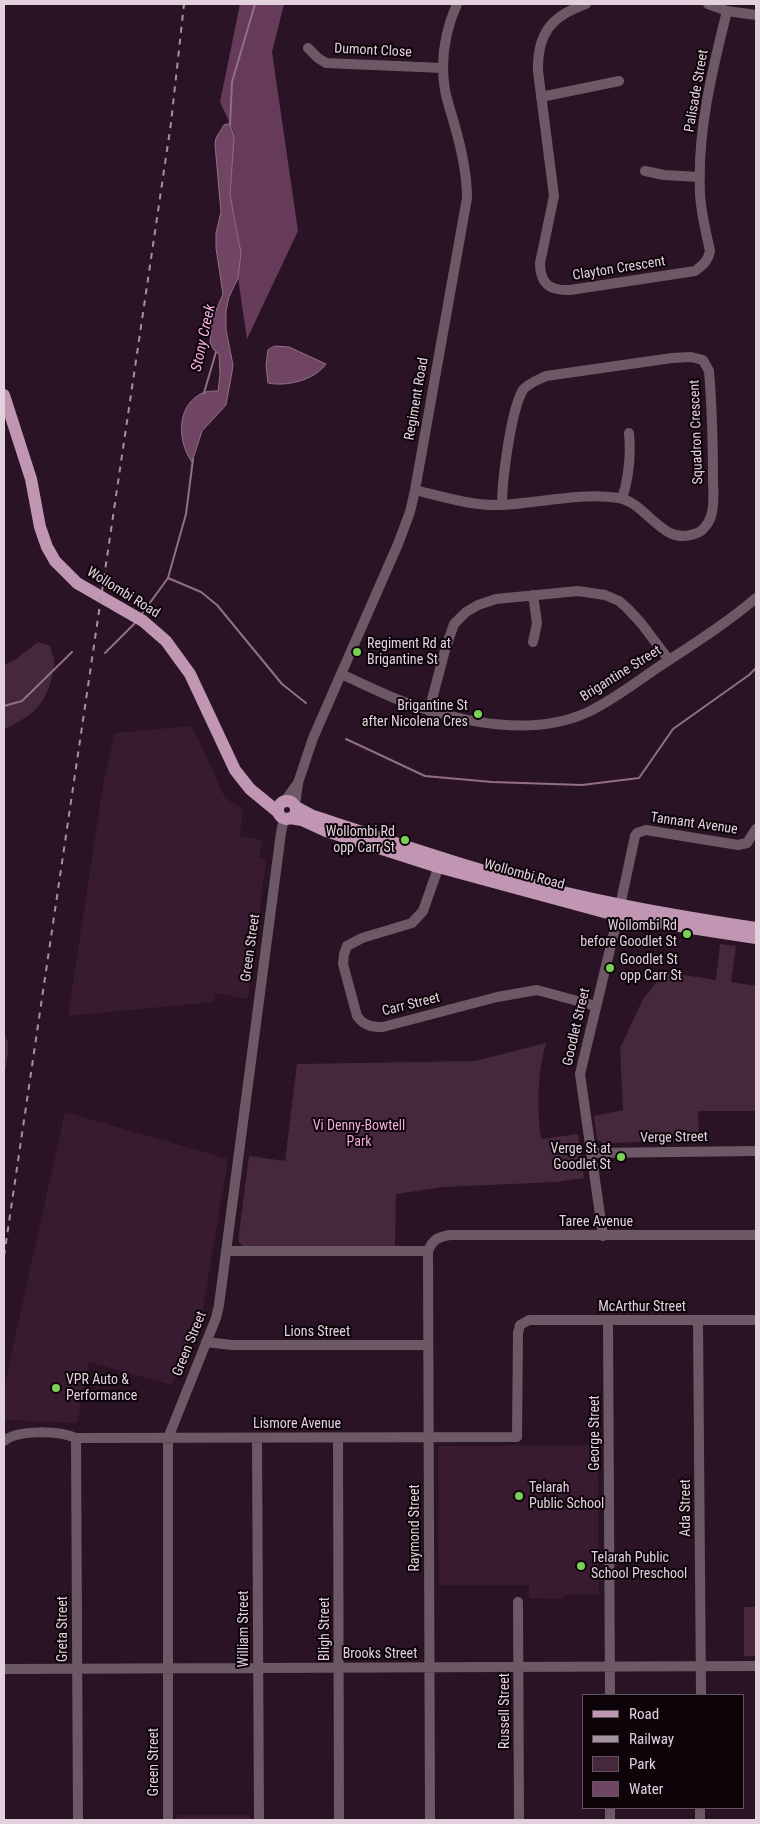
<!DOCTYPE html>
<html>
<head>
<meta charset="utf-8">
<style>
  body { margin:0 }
  #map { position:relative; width:760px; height:1824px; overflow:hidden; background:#2a1324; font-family:"Roboto Condensed",sans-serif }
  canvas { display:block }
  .frame { position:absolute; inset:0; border:5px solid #e2d1dc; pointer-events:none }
  .legend { position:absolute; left:582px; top:1694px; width:162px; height:115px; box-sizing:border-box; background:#0d040a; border:1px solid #62565e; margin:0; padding:6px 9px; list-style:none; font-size:15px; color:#e2d1dc }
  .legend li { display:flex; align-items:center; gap:10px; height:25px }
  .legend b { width:25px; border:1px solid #62565e }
</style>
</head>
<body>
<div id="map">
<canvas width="760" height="1824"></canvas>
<div class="frame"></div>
<ul class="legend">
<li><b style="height:6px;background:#c096b2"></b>Road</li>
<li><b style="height:6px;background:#a5929f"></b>Railway</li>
<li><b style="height:14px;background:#46283d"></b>Park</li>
<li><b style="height:14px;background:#704563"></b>Water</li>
</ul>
</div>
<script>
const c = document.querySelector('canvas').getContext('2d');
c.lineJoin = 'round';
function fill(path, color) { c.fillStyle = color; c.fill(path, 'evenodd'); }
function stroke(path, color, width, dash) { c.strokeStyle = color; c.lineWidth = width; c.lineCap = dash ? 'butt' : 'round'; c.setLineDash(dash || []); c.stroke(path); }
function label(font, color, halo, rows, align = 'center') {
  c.font = font + ' "Roboto Condensed",sans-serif'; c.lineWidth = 4; c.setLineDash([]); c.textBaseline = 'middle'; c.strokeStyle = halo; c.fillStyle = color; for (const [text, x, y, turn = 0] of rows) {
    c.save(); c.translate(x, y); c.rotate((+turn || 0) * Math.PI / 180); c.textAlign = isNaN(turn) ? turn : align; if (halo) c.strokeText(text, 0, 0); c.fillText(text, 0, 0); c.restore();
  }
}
const built = new Path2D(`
  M191 726 196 734 225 798 243 809 240 836 262 840 259 858 266 859 248 999 215 993 214 1002 68 1016 104 779 115 733Z
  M65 1112 228 1159 202 1315 172 1385 89 1362 77 1423 4 1420V1387Z
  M598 1445 599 1595H564V1599L529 1598V1585H439L438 1446Z
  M177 1815H250V1820H177Z`);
const green = new Path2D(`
  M38 642 50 646C51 651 54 657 54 661 54 678 46 700 34 711 25 719 14 724 4 730V665L16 659Z
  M720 944 736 946 731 982 756 986V1111H698L699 1141 602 1143 597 1139 594 1116 623 1110 620 1048 643 999 665 972 716 980Z
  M4 1036 8 1041V1054L4 1076Z
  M546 1043C537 1073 537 1108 541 1139L578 1134 584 1178 556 1182 443 1187 396 1194 395 1247 245 1248 238 1241 249 1156 285 1161 297 1064 475 1061Z
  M744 1607H756V1656H744Z`);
const forest = new Path2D(`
  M240 4H284L272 52 298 231 247 339 238 278 240 246 230 195 234 137 233 130 220 102Z`);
const water = new Path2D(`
  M230 124 234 137 230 195 241 253 238 278 229 297 226 311V330L233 365 232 372 226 405 202 431 192 462C178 443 176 408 199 395 204 391 212 391 218 391L220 375 219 354 214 350 210 344 212 320 223 294 216 248V233L221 212 215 144 216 138 224 125Z
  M275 346 289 347 326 364C315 380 286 387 268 383L266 365 268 350Z`);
const stream = new Path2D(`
  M230 125 232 82 255 4
  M204 393 216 352
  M168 578 201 592 217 605 282 684 306 703
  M141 615 168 578 186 514 193 459
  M105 653 135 623
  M4 706 22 701 72 652
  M346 739 425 776 492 782 582 785 639 778 673 729 749 675 756 668`);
const minor = new Path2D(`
  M586 4C551 16 537 34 538 71L554 196 540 263C540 284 550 291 570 290L695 271C703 265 708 261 710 251 706 232 701 213 700 194 697 132 712 71 727 11
  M708 4 727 11 756 15
  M308 48 318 58 326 63 443 68
  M541 97 619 81
  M645 171 664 175 700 177
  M415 490C443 497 472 506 501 505 541 503 580 492 619 498 647 503 662 546 694 534 697 533 701 532 703 529 706 526 710 520 711 516 715 505 713 489 713 478 713 446 712 414 710 383L709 371 703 360 691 357 672 358 546 376C538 380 528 383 523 390 511 409 502 481 502 505
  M622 499C629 477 631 455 629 433
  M533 642 537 623 533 595
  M341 674C370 687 399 702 429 710 478 725 538 734 586 713 612 701 636 682 660 666 692 645 727 623 756 598
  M429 711 445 650 454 624 466 612 478 605 496 599 578 591 605 595 619 601 627 608 641 623 669 660
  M285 801 298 783
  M295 805 298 783 313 738 398 544 410 512 415 490 467 198C467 173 461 147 454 123 451 112 447 101 445 90 440 60 445 31 457 4
  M441 860 423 911 412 923 362 938 347 946 344 954 343 964 357 1016C364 1026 372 1027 383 1027L497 997 537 990 596 1006
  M591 1153 756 1151
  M603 1236 580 1074 617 920 635 836 637 833 646 830 738 845 747 843 756 829
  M226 1251H428
  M608 1321 610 1695
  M698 1321 701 1695
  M206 1342 232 1345H428
  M76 1438 78 1820
  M257 1438 259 1820
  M338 1438 339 1820
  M4 1441C18 1429 60 1431 76 1438L517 1437 518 1333 520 1325 529 1320H756
  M518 1602 519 1820
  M4 1669 756 1666
  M168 1820V1438L216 1318 219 1305 281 833 284 818
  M430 1820 428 1251C433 1239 438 1237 450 1235H756
  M610 1820V1808
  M700 1820V1808`);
const major = new Path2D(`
  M4 395 31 479 40 527 47 547 55 561 77 583 143 621 166 641 190 674 235 770 250 789 278 812
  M278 810a9 9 0 1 1 18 0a9 9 0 1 1-18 0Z
  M296 807 313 816C375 836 438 858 501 876 584 900 670 915 756 928
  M290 818 302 820 326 831 438 867 604 912 691 928 756 938`);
const rail = new Path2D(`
  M4 1256 171 123 184 4`);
const markers = [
  [357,652,5,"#7ad156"],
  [478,714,5,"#7ad156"],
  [405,840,5,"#7ad156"],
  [687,934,5,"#7ad156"],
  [610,968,5,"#7ad156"],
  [621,1157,5,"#7ad156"],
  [56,1388,5,"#7ad156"],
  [519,1496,5,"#7ad156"],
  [581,1566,5,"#7ad156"]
];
const streetNames = [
  ["Dumont Close",373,51,3],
  ["Palisade Street",697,91,-80],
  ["Clayton Crescent",619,269,-9],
  ["Regiment Road",417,399,-80],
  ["Squadron Crescent",697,432,-92],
  ["Wollombi Road",123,593,32],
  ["Brigantine Street",621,674,-32],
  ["Tannant Avenue",694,824,8],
  ["Wollombi Road",524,875,15],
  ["Green Street",251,948,-82],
  ["Carr Street",411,1005,-14],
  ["Goodlet Street",577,1027,-77],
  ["Verge Street",674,1138,-1],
  ["Taree Avenue",596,1222],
  ["McArthur Street",642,1307],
  ["Lions Street",317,1332],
  ["Green Street",190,1344,-68],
  ["Lismore Avenue",297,1424],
  ["George Street",595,1433,-90],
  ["Ada Street",686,1508,-90],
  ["Raymond Street",415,1528,-90],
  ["Greta Street",63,1629,-90],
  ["William Street",244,1629,-90],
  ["Bligh Street",325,1629,-90],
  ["Brooks Street",380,1654],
  ["Russell Street",505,1711,-90],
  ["Green Street",154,1762,-90]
];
const poiNames = [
  ["Regiment Rd at",367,644],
  ["Brigantine St",367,660],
  ["Brigantine St",468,706,"right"],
  ["after Nicolena Cres",468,722,"right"],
  ["Wollombi Rd",395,832,"right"],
  ["opp Carr St",395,848,"right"],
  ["Wollombi Rd",677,926,"right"],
  ["before Goodlet St",677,942,"right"],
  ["Goodlet St",620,960],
  ["opp Carr St",620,976],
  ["Verge St at",611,1149,"right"],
  ["Goodlet St",611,1165,"right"],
  ["VPR Auto &",66,1380],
  ["Performance",66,1396],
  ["Telarah",529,1488],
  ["Public School",529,1504],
  ["Telarah Public",591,1558],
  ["School Preschool",591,1574]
];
const parkNames = [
  ["Vi Denny-Bowtell",359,1126],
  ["Park",359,1142]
];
const waterNames = [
  ["Stony Creek",204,338,-78]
];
fill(built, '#381b30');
fill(green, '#46283d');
fill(forest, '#663b59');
fill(water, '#704563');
stroke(water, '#926f87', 1);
stroke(stream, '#926f87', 2);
stroke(minor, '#6d5966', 10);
stroke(major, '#c096b2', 12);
stroke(rail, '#a5929f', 2, [6, 6]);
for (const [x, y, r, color] of markers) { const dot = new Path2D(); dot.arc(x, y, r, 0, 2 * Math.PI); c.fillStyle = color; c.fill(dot); stroke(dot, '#0d040a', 2); }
label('14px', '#e2d1dc', '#0d040a', streetNames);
label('14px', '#e2d1dc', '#0d040a', poiNames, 'left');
label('14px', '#f1a9da', '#0d040a', parkNames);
label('italic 15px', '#fbb3e4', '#0d040a', waterNames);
</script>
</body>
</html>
